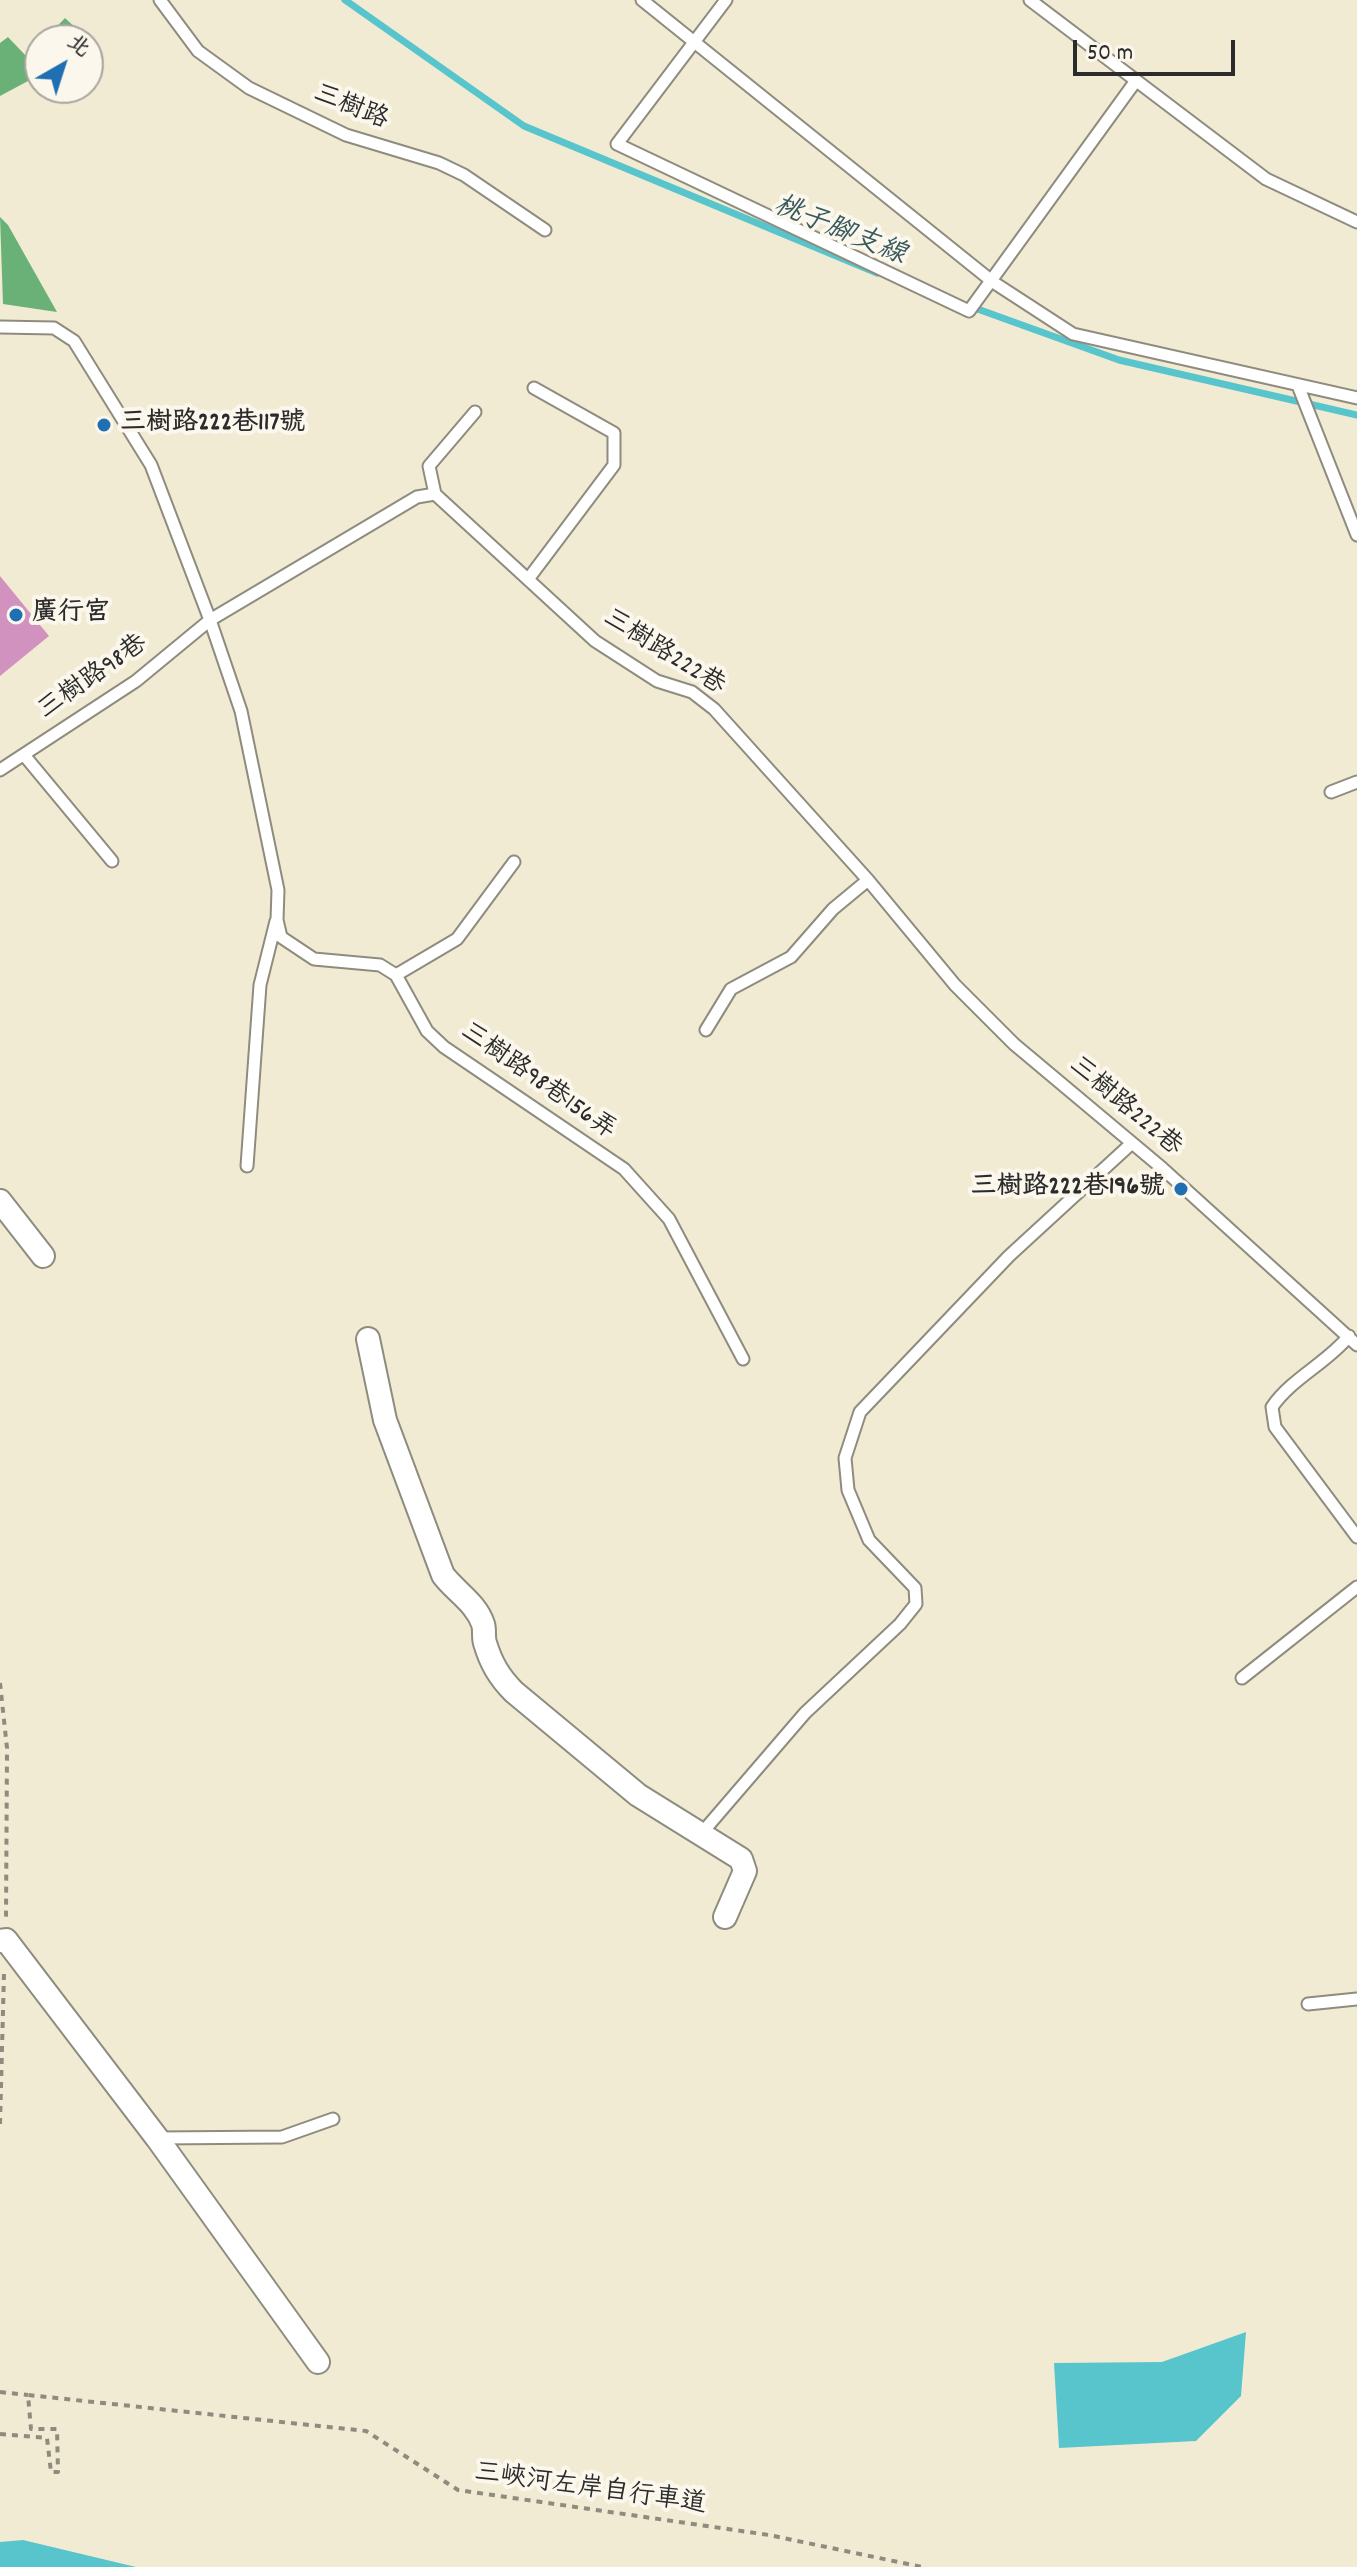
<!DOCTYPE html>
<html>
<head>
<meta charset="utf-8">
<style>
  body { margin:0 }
  #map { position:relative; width:1357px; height:2567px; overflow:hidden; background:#f2ebd3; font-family:Dekko,"LXGW WenKai TC",sans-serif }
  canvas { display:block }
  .north { position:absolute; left:24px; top:24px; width:80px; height:80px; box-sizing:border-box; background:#fbf7ec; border:2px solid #a8a59f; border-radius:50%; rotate:39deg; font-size:22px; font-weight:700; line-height:32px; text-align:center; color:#2b2b2b }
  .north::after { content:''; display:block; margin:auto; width:28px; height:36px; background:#1f6fb2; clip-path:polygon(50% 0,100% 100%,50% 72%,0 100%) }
  .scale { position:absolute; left:1073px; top:40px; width:162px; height:36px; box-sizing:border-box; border:4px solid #2b2b2b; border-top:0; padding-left:10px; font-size:24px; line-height:28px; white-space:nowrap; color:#2b2b2b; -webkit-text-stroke:6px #fbf7ec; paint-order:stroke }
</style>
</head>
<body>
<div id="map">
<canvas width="1357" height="2567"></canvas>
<div class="north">北</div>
<div class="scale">50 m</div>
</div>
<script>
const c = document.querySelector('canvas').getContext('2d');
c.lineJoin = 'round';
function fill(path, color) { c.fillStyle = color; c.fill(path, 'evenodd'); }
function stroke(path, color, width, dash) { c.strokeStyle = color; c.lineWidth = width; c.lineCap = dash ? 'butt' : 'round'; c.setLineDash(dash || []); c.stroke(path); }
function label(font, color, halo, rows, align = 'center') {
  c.font = font + ' Dekko,"LXGW WenKai TC",sans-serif'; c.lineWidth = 8; c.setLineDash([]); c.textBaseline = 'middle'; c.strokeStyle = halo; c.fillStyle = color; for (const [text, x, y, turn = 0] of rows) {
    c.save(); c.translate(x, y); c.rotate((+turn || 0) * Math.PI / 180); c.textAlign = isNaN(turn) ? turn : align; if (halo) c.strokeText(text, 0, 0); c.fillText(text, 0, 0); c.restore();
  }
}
const forest = new Path2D(`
  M65 18 79 31 70 40H44Z
  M8 37 27 57 40 45V69L28 81 0 96V43Z
  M0 217 8 225 57 312 3 304Z`);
const water = new Path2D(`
  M1246 2332 1241 2396 1196 2441 1059 2448 1054 2363 1162 2362Z
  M23 2540 136 2567H0V2542Z`);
const stream = new Path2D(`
  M345 0 524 126 877 273
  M972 307 1119 360 1357 415`);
const building = new Path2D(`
  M0 576 49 636 0 676Z`);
const path = new Path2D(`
  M0 1683 7 1748 6 1920
  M0 2124 4 1973
  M0 2392 28 2395
  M0 2434 47 2438 51 2472H58L57 2429H31L28 2395 366 2431 458 2490 769 2535 922 2567`);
const lane = new Path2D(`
  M160 0 198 51 249 88 346 135 439 163 464 175 545 230
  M642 0 993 282 1073 334 1357 398
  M726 0 617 144 969 311 1135 82
  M1030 0 1266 179 1357 222
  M0 327 54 328 74 341 151 465 210 620 241 711 278 890 277 920 281 937 314 959 380 965 396 975 427 1031 444 1047 624 1169 669 1219 743 1359
  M1299 388 1357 535
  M435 494 429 466 475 412
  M529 578 614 465V433L534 388
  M24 755 112 861
  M0 770 136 681 210 620 417 497 435 494 595 641 657 681 692 692 714 709 868 880 955 985 1014 1044 1162 1168 1357 1345
  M1331 792 1357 782
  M396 975 457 939 514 862
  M706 1030 731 989 791 957 833 909 868 880
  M247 1166 260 985 276 921
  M1349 1336C1327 1363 1292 1378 1272 1407L1275 1427 1357 1537
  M1242 1678 1357 1587
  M701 1834 805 1713 900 1624 916 1604 915 1588 869 1540 848 1490 845 1458 860 1412 1009 1256 1132 1143
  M1308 2004 1357 1999
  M158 2138 282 2137 333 2119`);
const street = new Path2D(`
  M0 1201 43 1256
  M368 1339 385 1420 443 1575C456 1592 476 1603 483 1624 485 1630 483 1637 485 1643 491 1663 499 1677 514 1692L638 1795 741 1859 745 1871 725 1917
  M0 1941 6 1940 157 2138 318 2362`);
const markers = [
  [104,425,8,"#1f6fb2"],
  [16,615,8,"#1f6fb2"],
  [1181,1189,8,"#1f6fb2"]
];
const streetNames = [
  ["三樹路",350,109,22],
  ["三樹路222巷",663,654,32],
  ["三樹路98巷",94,679,-35],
  ["三樹路98巷156弄",537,1083,35],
  ["三樹路222巷",1124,1108,40],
  ["三峽河左岸自行車道",590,2491,8]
];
const poiNames = [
  ["三樹路222巷117號",120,425],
  ["廣行宮",32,615],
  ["三樹路222巷196號",1165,1189,"right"]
];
const waterNames = [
  ["桃子腳支線",839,233,22]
];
fill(forest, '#6ab177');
fill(water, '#58c5cd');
stroke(stream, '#58c5cd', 7);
fill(building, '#d192c0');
stroke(lane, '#8e8b7f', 15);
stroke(street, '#8e8b7f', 26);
stroke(path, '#8e8b7f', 4, [6, 6]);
stroke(lane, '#fff', 11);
stroke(street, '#fff', 22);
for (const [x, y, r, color] of markers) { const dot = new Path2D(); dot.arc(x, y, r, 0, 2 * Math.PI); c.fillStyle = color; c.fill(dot); stroke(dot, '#fbf7ec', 3); }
label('26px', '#2b2b2b', '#fbf7ec', streetNames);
label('bold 26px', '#2b2b2b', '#fbf7ec', poiNames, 'left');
label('italic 28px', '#38595c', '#fbf7ec', waterNames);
</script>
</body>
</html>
